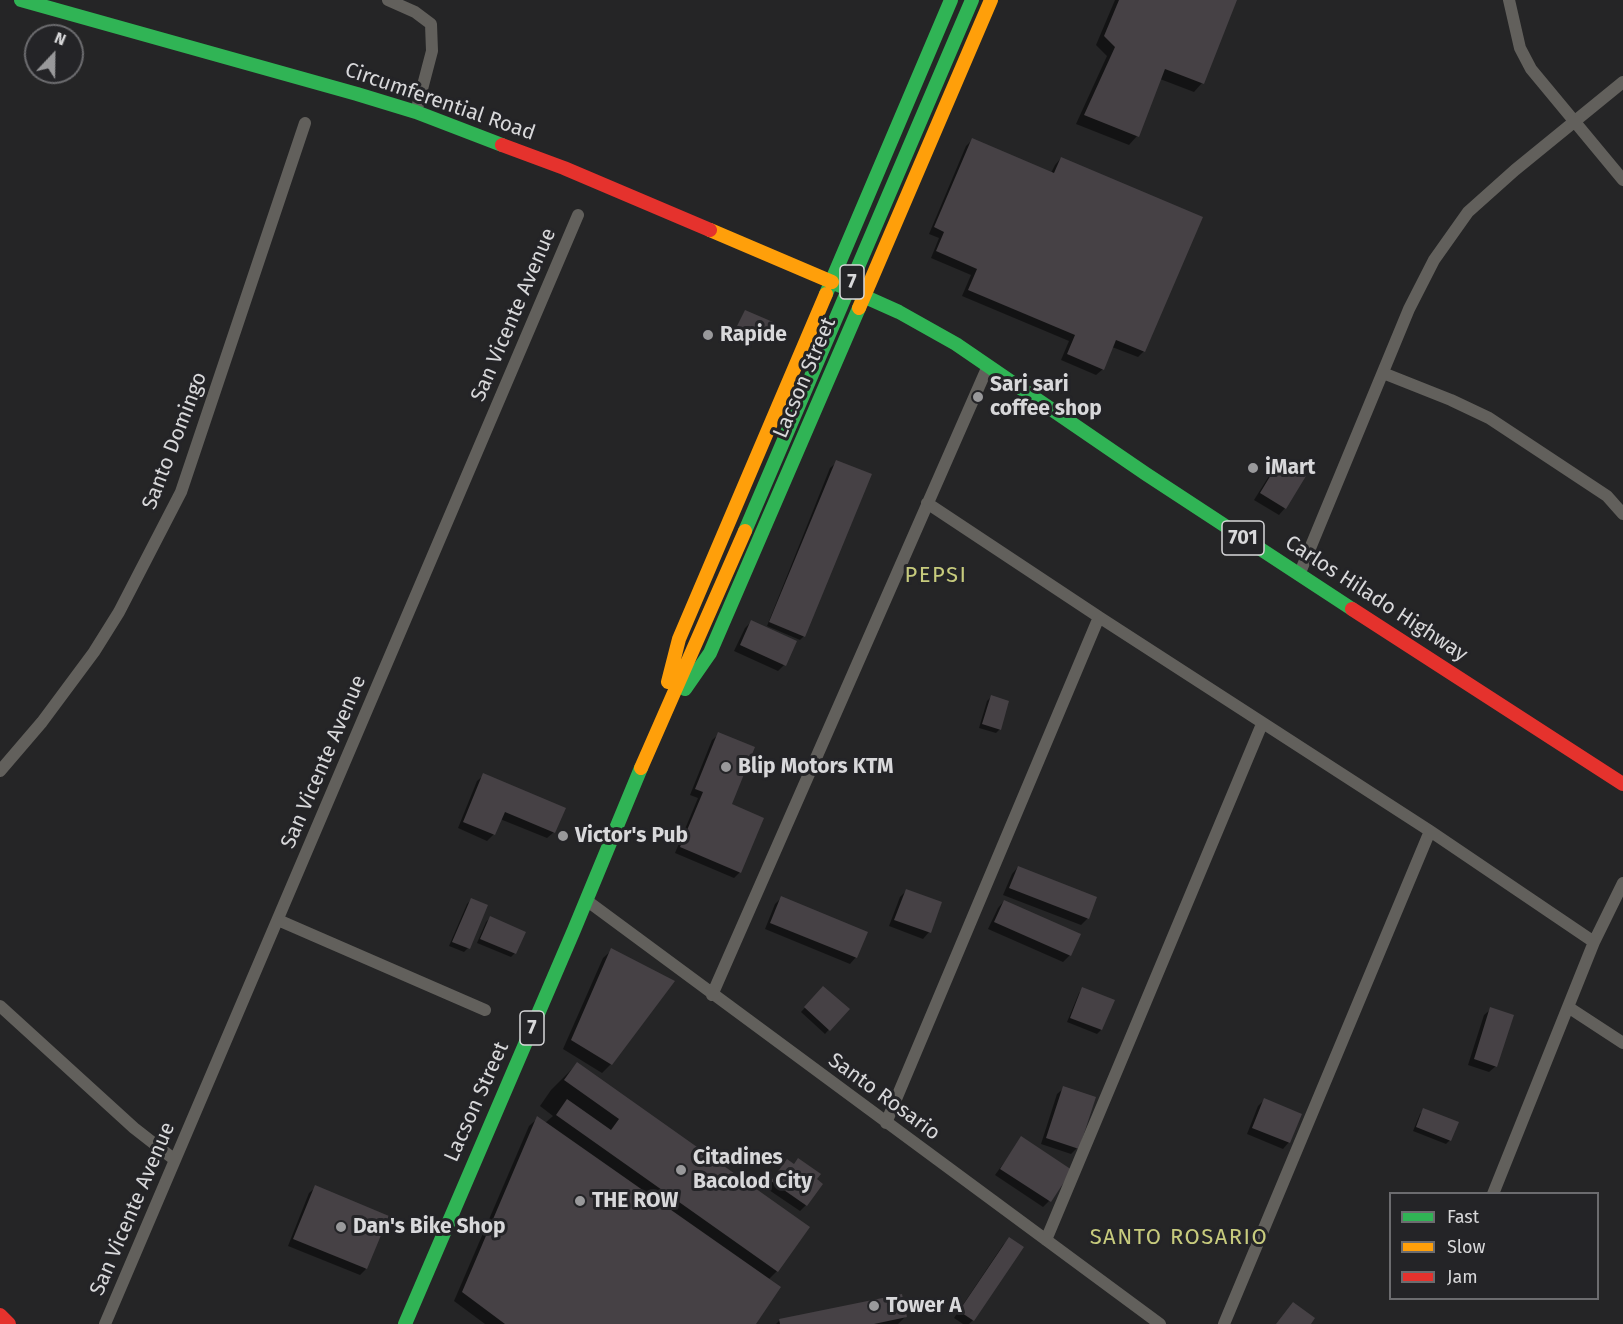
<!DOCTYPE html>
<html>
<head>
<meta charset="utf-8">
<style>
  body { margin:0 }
  #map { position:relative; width:1623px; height:1324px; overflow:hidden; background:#252526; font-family:"Fira Sans",sans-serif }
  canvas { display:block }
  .legend { position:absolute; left:1389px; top:1192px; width:210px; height:108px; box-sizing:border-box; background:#242427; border:2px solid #6c6c6f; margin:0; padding:8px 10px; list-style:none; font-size:18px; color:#d8d8da }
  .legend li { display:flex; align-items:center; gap:12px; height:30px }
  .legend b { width:30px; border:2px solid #6c6c6f }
  .north { position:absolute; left:24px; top:24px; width:60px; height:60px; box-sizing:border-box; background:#242427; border:2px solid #6c6c6f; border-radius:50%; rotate:22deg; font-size:16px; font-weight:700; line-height:24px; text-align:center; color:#d8d8da }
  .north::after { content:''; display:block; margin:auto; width:21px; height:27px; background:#99999b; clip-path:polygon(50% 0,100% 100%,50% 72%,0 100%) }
</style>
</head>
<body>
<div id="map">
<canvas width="1623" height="1324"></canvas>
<ul class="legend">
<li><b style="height:8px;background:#30b455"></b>Fast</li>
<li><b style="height:8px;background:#ff9f0a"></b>Slow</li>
<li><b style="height:8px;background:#e5322d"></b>Jam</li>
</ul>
<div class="north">N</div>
</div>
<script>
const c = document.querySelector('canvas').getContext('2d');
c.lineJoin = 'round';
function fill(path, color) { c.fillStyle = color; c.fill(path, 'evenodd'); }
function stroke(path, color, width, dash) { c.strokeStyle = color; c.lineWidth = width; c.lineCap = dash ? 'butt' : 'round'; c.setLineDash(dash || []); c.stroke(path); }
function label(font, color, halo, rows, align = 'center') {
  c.font = font + ' "Fira Sans",sans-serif'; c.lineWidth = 6; c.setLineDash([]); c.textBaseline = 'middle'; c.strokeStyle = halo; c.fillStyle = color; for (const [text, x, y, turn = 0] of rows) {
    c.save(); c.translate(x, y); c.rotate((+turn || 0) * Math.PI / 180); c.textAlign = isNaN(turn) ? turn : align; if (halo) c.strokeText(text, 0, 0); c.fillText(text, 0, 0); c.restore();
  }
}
const shadow = new Path2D(`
  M1115 0H1235L1202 83 1194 92 1160 79 1137 136 1129 145 1076 124 1107 56 1096 45Z
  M972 140 1051 173 1055 165 1061 158 1144 351 1138 357 1112 347 1103 369 1096 375 1061 360 1069 341 962 296 971 275 931 258 939 238 929 234 966 146Z
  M745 311 764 338 760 342 735 331Z
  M837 462 804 636 800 640 767 626 830 468Z
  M1280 462 1285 508 1279 515 1254 500 1274 468Z
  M751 622 784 665 778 671 734 651 745 628Z
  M991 697 1000 729 996 733 979 728 987 701Z
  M719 734 740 872 734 878 675 853 698 798 690 795 712 740Z
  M484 775 554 832 547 838 500 819 494 834 487 841 458 828 477 781Z
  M1018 867 1095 898 1087 919 1081 925 1003 895 1012 874Z
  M906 891 940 903 929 932 923 939 889 926 900 897Z
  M781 898 856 957 850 964 765 929 775 904Z
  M471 900 468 948 464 952 449 946 467 904Z
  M1004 901 1070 955 1063 962 988 929 998 908Z
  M490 918 515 953 511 957 477 943 486 922Z
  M612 950 611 1064 602 1073 563 1049 603 958Z
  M823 988 847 1009 825 1034 801 1012Z
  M1083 989 1101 1030 1097 1034 1067 1022 1079 993Z
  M1491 1009 1496 1066 1489 1072 1468 1065 1484 1015Z
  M577 1064 808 1227 777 1271 768 1280 754 1324H485L454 1301 529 1126 538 1118 545 1123 553 1116 540 1106 551 1090Z
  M1064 1088 1077 1148 1071 1154 1041 1144 1057 1094Z
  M1264 1100 1289 1142 1283 1149 1247 1134 1258 1106Z
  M1424 1110 1450 1140 1446 1144 1413 1131 1420 1114Z
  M1022 1138 1049 1201 1043 1207 995 1175Z
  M787 1161 793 1165 806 1205 800 1211 766 1188Z
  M316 1187 366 1269 360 1275 288 1246 309 1193Z
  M1009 1239 1022 1247 973 1320 969 1324H963L954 1318 1003 1245Z
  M905 1317 898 1324H776L780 1320Z`);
const building = new Path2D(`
  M1119 0H1237L1204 84 1165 69 1139 137 1084 115 1115 47 1104 36Z
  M972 138 1054 173 1061 157 1203 217 1145 352 1116 340 1104 370 1067 354 1075 335 968 290 977 269 936 251 944 232 934 227Z
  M745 310 773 322 765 339 737 326Z
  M836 460 872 474 805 637 769 622Z
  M1280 460 1306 476 1286 509 1260 493Z
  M751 620 797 641 786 666 740 645Z
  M991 695 1009 701 1001 730 982 724Z
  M718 732 755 747 732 804 764 818 741 873 680 847 703 792 695 789Z
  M483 773 566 808 555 833 505 812 495 835 463 822Z
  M1018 866 1097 897 1089 919 1009 888Z
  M906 889 942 902 931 933 894 920Z
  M781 896 868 932 857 958 770 923Z
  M471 898 488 905 470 949 452 942Z
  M1004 900 1081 934 1071 956 994 922Z
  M490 916 526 932 516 954 480 939Z
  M611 948 675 981 612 1065 571 1040Z
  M823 986 850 1009 830 1031 804 1007Z
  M1082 987 1115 1000 1102 1030 1070 1018Z
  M1490 1007 1514 1015 1497 1067 1474 1059Z
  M577 1062 810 1227 778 1272 556 1115 567 1099 611 1130 619 1119 564 1080Z
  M1063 1086 1096 1097 1079 1149 1046 1138Z
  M1264 1098 1302 1114 1290 1143 1252 1128Z
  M1423 1108 1459 1122 1451 1141 1416 1127Z
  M537 1116 781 1287 756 1324H505L462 1292Z
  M1021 1136 1072 1170 1051 1202 1000 1169Z
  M798 1158 821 1174 817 1179 823 1184 807 1206 771 1181 787 1159 794 1164Z
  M315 1185 389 1216 367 1269 293 1239Z
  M1009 1237 1024 1247 974 1321 959 1311Z
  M902 1294 907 1317 874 1324H780L779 1319Z
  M1293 1302 1315 1318 1311 1324H1276Z`);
const street = new Path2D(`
  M388 0 415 12 431 24 432 51 416 112
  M1509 0 1520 48 1531 69 1623 180
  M1383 373 1451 400 1489 418 1607 496 1623 514
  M927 503 1099 617
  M1299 575 1409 309 1434 260 1468 212 1515 170 1623 82
  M0 771 42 722 94 652 119 612 181 492 305 123
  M586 900 1160 1324
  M278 920 485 1010
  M712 995 988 366
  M0 1006 134 1128 175 1160
  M1568 1007 1623 1043
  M886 1123 1099 617 1430 831 1594 942
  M1493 1194 1594 942 1623 883
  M1046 1240 1262 724
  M105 1324 578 215
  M1224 1324 1430 831`);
const fast = new Path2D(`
  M21 0 357 94 416 112 502 145
  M832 282 899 312 956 344 1146 474 1352 609
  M826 294 951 0
  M745 531 972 0
  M685 689 710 653 859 308
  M405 1324 574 930 641 768`);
const slow = new Path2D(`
  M710 230 832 282
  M859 308 991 0
  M668 682 679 639 826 294
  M641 768 745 531`);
const jam = new Path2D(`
  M502 145 564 168 710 230
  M1352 609 1623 784
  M0 1315 9 1324`);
const markers = [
  [708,335,6,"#99999b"],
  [978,397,6,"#99999b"],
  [1253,468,6,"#99999b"],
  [726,767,6,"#99999b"],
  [563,836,6,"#99999b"],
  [681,1170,6,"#99999b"],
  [580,1201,6,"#99999b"],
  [341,1227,6,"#99999b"],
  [874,1306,6,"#99999b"]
];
const shields = [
  [852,282,24],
  [1243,538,42],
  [532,1028,24]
];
const shieldNames = [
  ["7",852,282],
  ["701",1243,538],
  ["7",532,1028]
];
const streetNames = [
  ["Circumferential Road",440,102,19],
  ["San Vicente Avenue",514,315,-67],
  ["Lacson Street",805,378,-67],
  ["Santo Domingo",175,441,-69],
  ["Carlos Hilado Highway",1376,599,33],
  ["San Vicente Avenue",324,762,-67],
  ["Santo Rosario",884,1097,36],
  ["Lacson Street",477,1102,-66],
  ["San Vicente Avenue",133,1209,-67]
];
const poiNames = [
  ["Rapide",720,335],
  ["Sari sari",990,385],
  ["coffee shop",990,409],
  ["iMart",1265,468],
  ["Blip Motors KTM",738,767],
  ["Victor's Pub",575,836],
  ["Citadines",693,1158],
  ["Bacolod City",693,1182],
  ["THE ROW",592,1201],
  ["Dan's Bike Shop",353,1227],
  ["Tower A",886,1306]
];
const neighbourhoodNames = [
  ["PEPSI",936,576],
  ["SANTO ROSARIO",1179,1238]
];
fill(shadow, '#0007');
fill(building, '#464145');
stroke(street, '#62605c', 12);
stroke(fast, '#30b455', 14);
stroke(slow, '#ff9f0a', 14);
stroke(jam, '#e5322d', 14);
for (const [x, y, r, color] of markers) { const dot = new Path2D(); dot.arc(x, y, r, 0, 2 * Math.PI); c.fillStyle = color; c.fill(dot); stroke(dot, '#242427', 2); }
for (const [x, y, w] of shields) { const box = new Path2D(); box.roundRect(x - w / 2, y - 17, w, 34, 4.5); c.fillStyle = '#242427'; c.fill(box); stroke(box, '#d8d8da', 1.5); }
label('bold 20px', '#d8d8da', null, shieldNames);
label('21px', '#d8d8da', '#242427', streetNames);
label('bold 21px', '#d8d8da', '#242427', poiNames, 'left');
c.letterSpacing = '1.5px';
label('22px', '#c7cb7d', '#242427', neighbourhoodNames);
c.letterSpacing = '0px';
</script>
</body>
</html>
